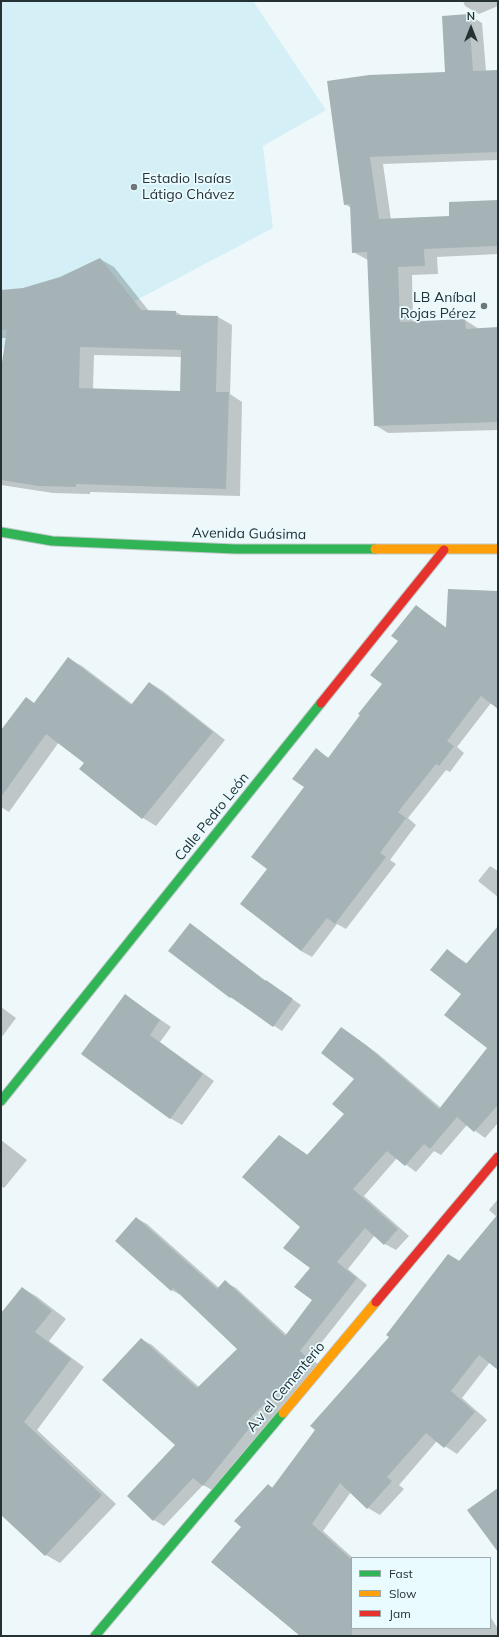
<!DOCTYPE html>
<html>
<head>
<meta charset="utf-8">
<style>
  body { margin:0 }
  #map { position:relative; width:499px; height:1637px; overflow:hidden; background:#eef8fa; font-family:Mulish,sans-serif }
  canvas { display:block }
  .frame { position:absolute; inset:0; border:2px solid #263134; pointer-events:none }
  .legend { position:absolute; left:351px; top:1557px; width:140px; height:72px; box-sizing:border-box; background:#e9fbff; border:1px solid #9baaae; margin:0; padding:5px 7px; list-style:none; font-size:12px; color:#263134 }
  .legend li { display:flex; align-items:center; gap:8px; height:20px }
  .legend b { width:20px; border:1px solid #9baaae }
  .north { position:absolute; left:451px; top:8px; width:40px; height:40px; -webkit-text-stroke:3px #e9fbff; paint-order:stroke; rotate:0deg; font-size:11px; font-weight:700; line-height:16px; text-align:center; color:#263134 }
  .north::after { content:''; display:block; margin:auto; width:14px; height:18px; background:#263134; clip-path:polygon(50% 0,100% 100%,50% 72%,0 100%) }
</style>
</head>
<body>
<div id="map">
<canvas width="499" height="1637"></canvas>
<div class="frame"></div>
<ul class="legend">
<li><b style="height:5px;background:#30b455"></b>Fast</li>
<li><b style="height:5px;background:#ff9f0a"></b>Slow</li>
<li><b style="height:5px;background:#e5322d"></b>Jam</li>
</ul>
<div class="north">N</div>
</div>
<script>
const c = document.querySelector('canvas').getContext('2d');
c.lineJoin = 'round';
function fill(path, color) { c.fillStyle = color; c.fill(path, 'evenodd'); }
function stroke(path, color, width, dash) { c.strokeStyle = color; c.lineWidth = width; c.lineCap = dash ? 'butt' : 'round'; c.setLineDash(dash || []); c.stroke(path); }
function label(font, color, halo, rows, align = 'center') {
  c.font = font + ' Mulish,sans-serif'; c.lineWidth = 3.5; c.setLineDash([]); c.textBaseline = 'middle'; c.strokeStyle = halo; c.fillStyle = color; for (const [text, x, y, turn = 0] of rows) {
    c.save(); c.translate(x, y); c.rotate((+turn || 0) * Math.PI / 180); c.textAlign = isNaN(turn) ? turn : align; if (halo) c.strokeText(text, 0, 0); c.fillText(text, 0, 0); c.restore();
  }
}
const green = new Path2D(`
  M1 1H253L326 110 263 146 273 228 133 302 6 349H1Z`);
const shadow = new Path2D(`
  M463 1H498V6L479 14 465 6Z
  M469 15 482 23 486 71H498V160L383 164 391 220 450 217 498 201V254L437 257 438 274 412 275 413 322 465 320 479 329 498 328V430L388 433 375 425 368 260 353 252 351 208 345 204 328 82 446 73Z
  M100 259 114 267 149 311 176 312 183 316 218 317 232 325 230 394 242 402 240 496 90 492V494L53 493 1 485V376L7 338H1V291L23 289 61 278ZM94 355 182 357 181 392 93 390Z
  M486 591H498V708L491 703 457 747 464 753 450 772 446 770 408 818 416 825 390 860 396 864 346 929 337 924 312 957 301 951 268 869 305 787 316 750 329 758 383 684 399 641 416 606 447 628Z
  M69 659 82 666 132 704 150 683 163 691 225 740 156 826 143 818 86 763 59 742 9 812 1 807V732L35 703Z
  M490 866 498 871V897L478 881Z
  M190 925 199 930 266 981 301 1005 282 1031 230 997Z
  M498 927V1123L485 1138 467 1125 441 1155 434 1151 416 1172 397 1158 364 1196 409 1236 396 1250 385 1244 375 1235 348 1269 367 1285 310 1357 319 1365 214 1491 203 1485 164 1526 154 1520 177 1445 141 1339 152 1345 199 1387 238 1349 183 1296 171 1290 136 1218 147 1224 219 1288 225 1282 236 1288 287 1335 313 1300 311 1268 280 1136 308 1155 345 1114 356 1079 342 1028 377 1053 441 1108 489 1048 463 994 447 950 468 964Z
  M125 995 171 1027 160 1042 214 1081 182 1125 170 1118Z
  M1 1007 16 1018 1 1038Z
  M1 1140 27 1160 4 1188 1 1186Z
  M498 1199V1369L490 1362 462 1398 487 1420 457 1454 437 1441 399 1485 404 1489 380 1515 368 1508 351 1492 323 1531 353 1558H352V1628H490V1616L498 1629V1636H302L242 1527 268 1485 273 1488 390 1337 449 1255 460 1261 497 1217 489 1210Z
  M22 1288 36 1296 66 1319 49 1341 84 1367 37 1430 116 1504 60 1563 46 1555 1 1513V1315Z`);
const building = new Path2D(`
  M469 14 473 71 498 70V152L370 157 379 219 449 216V202L498 200V246L424 249 425 266 398 267 400 322 465 319 466 329 498 327V422L374 426 367 252 352 253 350 204 344 205 327 81 369 75 445 72 442 16Z
  M100 258 141 310 176 311V315L218 316 216 392H229L226 489 76 484V487L38 486 1 480V369L7 329 1 330V290L23 288 60 277ZM80 347 181 350 180 391 79 388Z
  M448 589 498 591V709L481 696 447 741 454 746 439 766 436 764 398 812 406 818 380 853 386 857 335 924 327 918 301 951 240 904 267 869 251 857 304 787 292 779 316 748 328 758 360 715 358 714 382 684 370 675 398 641 391 636 416 605 446 628Z
  M68 657 131 705 149 682 213 732 142 819 79 769 84 763 46 734 1 797V730L26 697 34 703Z
  M190 923 265 981 266 980 293 999 273 1027 231 997 230 998 168 951Z
  M498 926V1105L474 1132 457 1117 430 1149 424 1144 405 1166 387 1151 353 1189 398 1229 384 1245 365 1228 337 1262 357 1278 300 1351 309 1359 247 1421 252 1425 203 1486 193 1478 153 1521 127 1496 175 1445 102 1380 141 1338 197 1388 237 1349 173 1288 171 1291 115 1241 136 1217 217 1289 225 1280 285 1336 312 1300 294 1287 310 1268 283 1248 300 1227 242 1177 279 1135 307 1155 344 1114 332 1104 354 1079 321 1053 341 1027 366 1045 439 1109 487 1048 444 1015 461 994 430 970 447 949 466 964Z
  M125 994 160 1020 150 1035 203 1074 170 1119 81 1054Z
  M498 1214V1370L479 1355 451 1391 475 1412 444 1448 426 1433 387 1477 392 1481 367 1509 340 1483 312 1524 352 1560V1636H300L211 1562 241 1527 234 1521 268 1484 272 1488 315 1430 310 1426 389 1337 386 1335 448 1254 459 1261Z
  M22 1287 52 1311 35 1332 71 1359 24 1422 102 1495 45 1556 1 1515V1313Z
  M498 1488V1552L467 1510Z`);
const fast = new Path2D(`
  M1 532 52 541 235 549H375
  M1 1101 321 703
  M95 1636 283 1413`);
const slow = new Path2D(`
  M375 549H498
  M283 1413 376 1302`);
const jam = new Path2D(`
  M321 703 444 550
  M376 1302 498 1157`);
const markers = [
  [134,187,4,"#6c7779"],
  [484,306,4,"#6c7779"]
];
const poiNames = [
  ["Estadio Isaías",142,179],
  ["Látigo Chávez",142,195],
  ["LB Aníbal",476,298,"right"],
  ["Rojas Pérez",476,314,"right"]
];
const streetNames = [
  ["Avenida Guásima",249,534,1],
  ["Calle Pedro León",212,817,-51],
  ["A.v el Cementerio",286,1387,-50]
];
fill(green, '#d4f0f6');
fill(shadow, '#0003');
fill(building, '#a5b3b6');
stroke(fast, '#c0cacb', 11);
stroke(slow, '#c0cacb', 11);
stroke(jam, '#c0cacb', 11);
stroke(fast, '#30b455', 9);
stroke(slow, '#ff9f0a', 9);
stroke(jam, '#e5322d', 9);
for (const [x, y, r, color] of markers) { const dot = new Path2D(); dot.arc(x, y, r, 0, 2 * Math.PI); c.fillStyle = color; c.fill(dot); stroke(dot, '#e9fbff', 1.5); }
label('14px', '#263134', '#e9fbff', poiNames, 'left');
label('14px', '#263134', '#e9fbff', streetNames);
</script>
</body>
</html>
